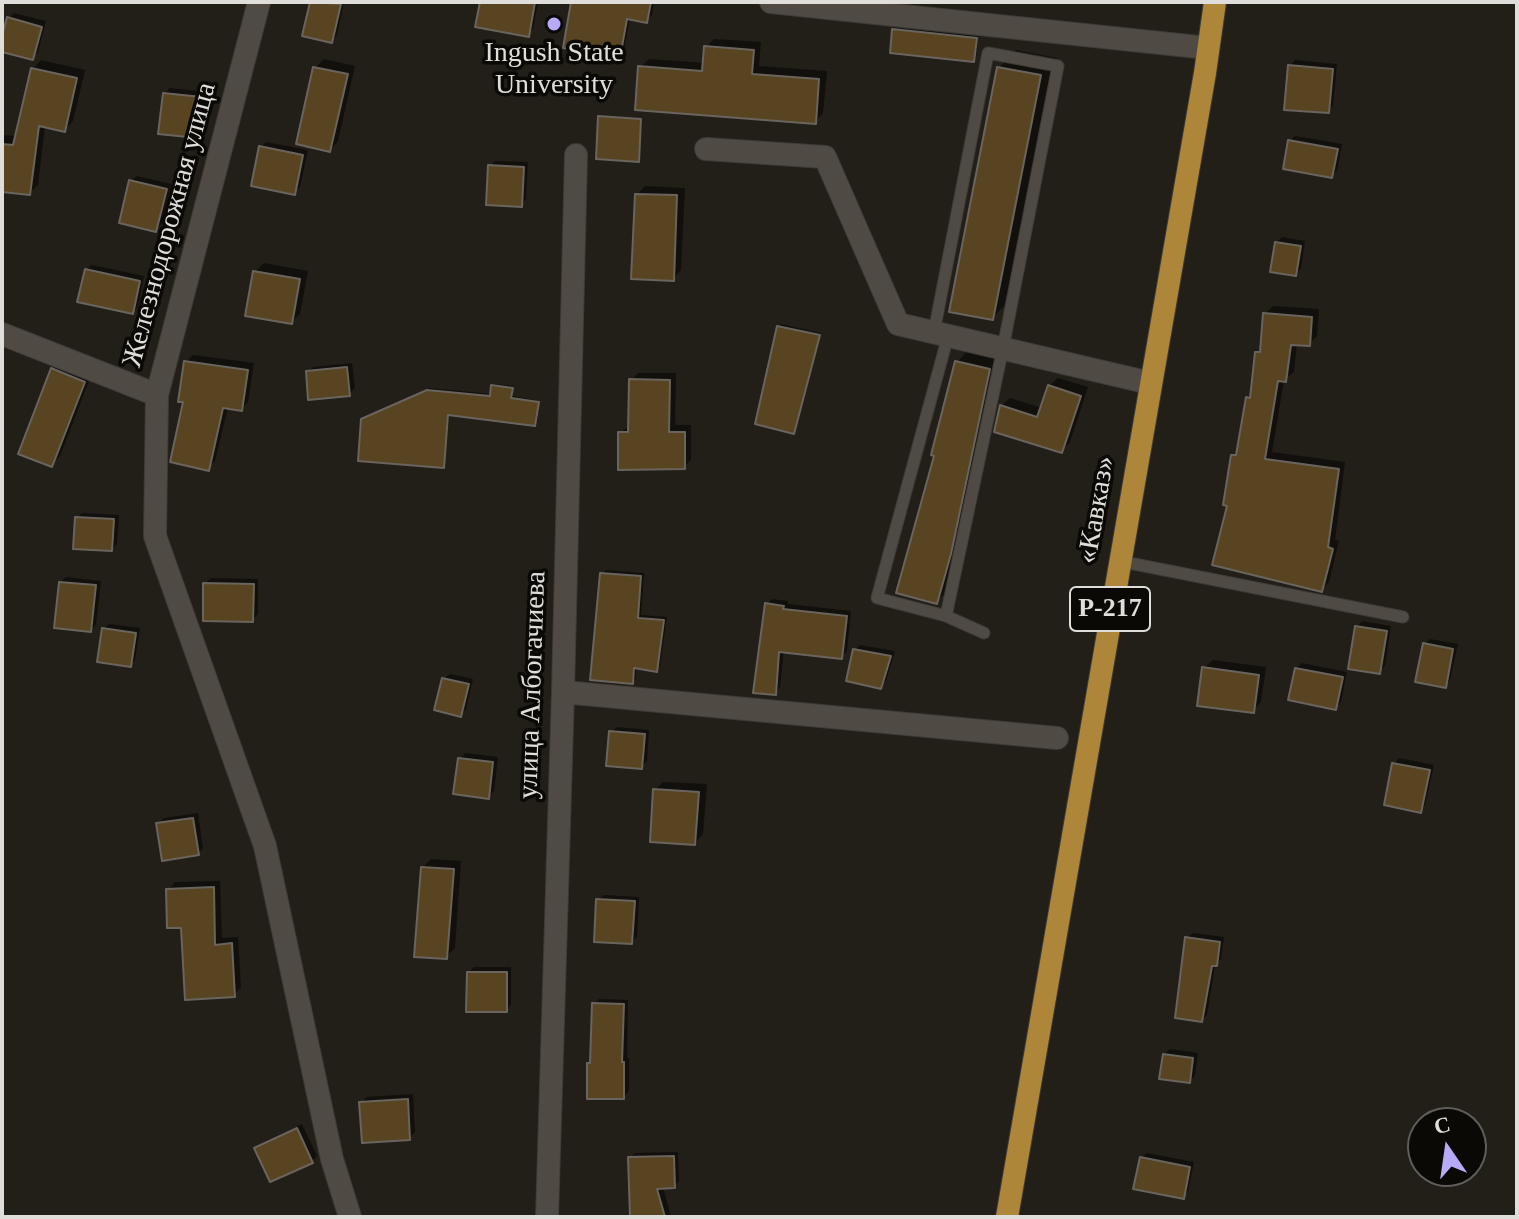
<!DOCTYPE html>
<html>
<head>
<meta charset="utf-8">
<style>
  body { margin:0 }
  #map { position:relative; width:1519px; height:1219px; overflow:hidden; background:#221e18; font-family:"Times New Roman",serif }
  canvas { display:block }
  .frame { position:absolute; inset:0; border:4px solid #e0deda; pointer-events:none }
  .north { position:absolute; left:1407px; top:1107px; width:80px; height:80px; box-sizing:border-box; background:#0a0906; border:2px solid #605e5b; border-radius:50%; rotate:347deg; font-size:22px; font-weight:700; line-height:32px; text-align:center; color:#e0deda }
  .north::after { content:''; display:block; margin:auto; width:28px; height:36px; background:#b7abf7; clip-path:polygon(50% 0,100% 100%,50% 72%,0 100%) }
</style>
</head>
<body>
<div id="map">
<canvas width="1519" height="1219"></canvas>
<div class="frame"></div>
<div class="north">С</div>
</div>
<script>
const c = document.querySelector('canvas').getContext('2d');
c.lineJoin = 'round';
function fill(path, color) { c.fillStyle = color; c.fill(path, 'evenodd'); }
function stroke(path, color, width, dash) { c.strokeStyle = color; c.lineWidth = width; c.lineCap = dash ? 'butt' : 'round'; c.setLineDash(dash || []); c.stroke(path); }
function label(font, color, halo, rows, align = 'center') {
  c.font = font + ' "Times New Roman",serif'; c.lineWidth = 7; c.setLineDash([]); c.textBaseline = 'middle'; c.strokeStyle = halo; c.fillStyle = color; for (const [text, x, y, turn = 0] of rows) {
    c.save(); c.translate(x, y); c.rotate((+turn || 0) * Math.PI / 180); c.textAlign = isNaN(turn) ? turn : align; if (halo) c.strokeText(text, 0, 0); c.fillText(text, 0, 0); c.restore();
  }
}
const shadow = new Path2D(`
  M312 2H344L337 35 332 41 305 35Z
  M482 2H538L533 29 528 34Z
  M573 2H654L652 15 646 21 630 18 624 50 619 56Z
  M14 13 46 21 38 52 32 58 2 50 9 18Z
  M896 28 978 36 976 58 974 60 894 30Z
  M714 39 761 42 759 66 827 71 823 113 815 122 640 67 649 59 705 63 706 47Z
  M1016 50 1057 58 1009 301 992 318 999 68Z
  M324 59 355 66 338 141 330 150 315 68Z
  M41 60 85 70 73 121 64 130 45 126 38 185 29 193 2 190V135L17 136 33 69Z
  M1295 60 1337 64 1333 106 1328 111 1290 66Z
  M170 88 207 92 202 131 197 136 165 93Z
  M600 118 642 121 638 160Z
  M1295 136 1342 144 1337 171 1331 176 1290 141Z
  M266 142 308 150 300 187 295 192 261 147Z
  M495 161 528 162 526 199 521 205 490 166Z
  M137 176 171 184 161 225 155 230 131 181Z
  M645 186 685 188 681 270 673 279 637 195Z
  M1282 237 1305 241 1301 268 1296 274 1276 243Z
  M264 263 308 271 300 314 291 322 255 272Z
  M92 265 144 276 138 307 132 312 86 270Z
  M1273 306 1319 309 1317 336 1309 344 1297 343 1294 372 1284 380 1272 452 1345 462 1335 540 1339 541 1329 582 1321 590 1230 504 1232 456 1239 449 1248 398 1252 393 1257 353 1263 347 1265 314Z
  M781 324 821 333 794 431 779 327Z
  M969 349 1001 357 948 590 936 602V454L957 362Z
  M193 355 254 363 248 402 241 409 228 407 215 461 208 468 185 401 186 362Z
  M61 361 92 373 60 456 52 464 53 370Z
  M352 363 355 388 349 394 308 372 313 367Z
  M638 373H676L675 425H691V460L684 467 620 433 630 426 631 380Z
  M1058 378 1088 387 1070 442 1062 451 1001 406 1010 398 1042 408 1049 386Z
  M495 384 514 386 512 396 540 401 537 422 535 424 450 413 443 466 366 418 430 388 492 394Z
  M82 513 119 515 117 544 112 549 77 518Z
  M606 570 644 573 641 615 667 617 660 666 656 670 636 667V679L632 682 602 574Z
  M66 577 101 581 96 625 90 630 61 582Z
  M211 578 258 579V614L252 620 205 584Z
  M772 599 788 601V604L851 611 847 651 841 657 784 650 780 687 775 693 767 604Z
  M1362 621 1391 626 1385 666 1380 671 1357 627Z
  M109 624 140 628 135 660 130 665 104 629Z
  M1430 639 1458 644 1450 680 1445 686 1425 644Z
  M860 645 895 651 886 681 881 686 855 650Z
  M1213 660 1266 667 1261 702 1253 711 1204 668Z
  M1302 663 1347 672 1341 702 1336 707 1296 669Z
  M450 674 473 679 466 709 461 715 444 679Z
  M617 727 649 730 647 761 641 766 611 732Z
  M465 753 498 757 494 791 488 797 460 759Z
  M1399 758 1434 765 1425 805 1420 810 1394 764Z
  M663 782 707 784 703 834 695 843 655 790Z
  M198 813 203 848 198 854 158 824 164 818Z
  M431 859 461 861 455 948 446 957 423 867Z
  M220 881 222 938 238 937 241 987 234 995 183 926 168 890 175 882Z
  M604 895 639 897 637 937 631 942 598 900Z
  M1193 933 1224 937 1221 959 1215 965 1207 1015 1202 1020 1187 938Z
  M474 967H511V1005L506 1010 469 972Z
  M599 999 628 1000 627 1058H629V1091L624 1097 589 1064 592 1061 594 1004Z
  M1170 1049 1198 1053 1195 1076 1189 1081 1164 1054Z
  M413 1094 415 1132 409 1138 361 1102 367 1097Z
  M302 1124 317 1156 311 1162 256 1148 262 1143Z
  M678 1152 679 1181 674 1186 663 1187 671 1217H633L630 1158 635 1153Z
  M1147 1153 1194 1162 1188 1191 1183 1197 1141 1158Z`);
const building = new Path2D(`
  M310 2 341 4 332 43 302 36Z
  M480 2H535L529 37 475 27Z
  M571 2H651L647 23 627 19 620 58 563 48Z
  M7 17 42 27 33 60 2 52V36Z
  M892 29 977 38 974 62 890 53Z
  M704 46 754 50 752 74 819 79 816 124 635 110 638 66 702 71Z
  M1288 65 1333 69 1329 113 1284 110Z
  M313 67 348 74 330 152 296 144Z
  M997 67 1041 75 993 320 949 312Z
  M31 68 77 78 65 132 39 126 30 195 2 192V144L13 145Z
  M163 93 202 97 198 138 158 134Z
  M598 116 641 119 639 162 596 159Z
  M1288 140 1338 149 1332 178 1283 169Z
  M259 146 303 155 295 195 251 186Z
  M488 165 524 167 522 207 486 205Z
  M129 180 167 189 156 232 119 223Z
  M635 194 677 195 674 281 631 279Z
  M1275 242 1301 246 1296 276 1270 272Z
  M85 269 140 281 133 314 77 302Z
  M253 271 300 279 292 324 245 316Z
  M1263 313 1312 317 1310 346 1291 345 1286 382 1278 381 1265 459 1339 469 1328 547 1333 549 1322 592 1212 565 1227 506 1223 505 1231 455H1236L1246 397 1250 398 1255 352H1260Z
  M777 326 820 335 794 434 755 424Z
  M184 361 248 370 242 411 223 408 209 471 170 462 183 402H178Z
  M955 361 990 369 951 554 937 604 896 593 934 456 931 455Z
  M347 367 350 396 308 400 306 371Z
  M51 368 85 382 52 467 18 454Z
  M629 379 670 380 669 432H685V469L618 470V432H628Z
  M491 385 513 388 511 398 539 402 535 426 448 415 444 468 358 461 361 419 427 390 490 396Z
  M1048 385 1081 396 1062 453 994 432 1000 405 1037 417Z
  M75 517 114 519 112 551 73 549Z
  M600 573 641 576 638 618 664 620 657 672 634 668 633 684 590 680Z
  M59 582 96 585 91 632 54 628Z
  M203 583 254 584 253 622 203 621Z
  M765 603 784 606 783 609 847 616 842 659 779 652 776 695 753 693Z
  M1355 626 1387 631 1380 674 1348 669Z
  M102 628 136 633 131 667 97 662Z
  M1423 643 1453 649 1446 688 1415 682Z
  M853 649 891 656 881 689 846 681Z
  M1202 667 1259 675 1254 713 1197 706Z
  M1295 668 1343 677 1336 710 1288 700Z
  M442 678 469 684 461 717 434 710Z
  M609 731 645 734 642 769 606 766Z
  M458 758 493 762 489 799 453 794Z
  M1392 763 1430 770 1421 813 1384 805Z
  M653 789 699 792 695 845 650 842Z
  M193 818 199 855 162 861 156 823Z
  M421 867 454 869 447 959 414 957Z
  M214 887 215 945 232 943 235 997 185 1000 181 928H167L166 889Z
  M596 899 635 901 632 944 594 942Z
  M1185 937 1220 942 1217 966H1212L1202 1022 1175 1018Z
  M467 972H507V1012H466Z
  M592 1003 624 1004 622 1062H624V1099H587V1063H590Z
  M1163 1054 1193 1058 1190 1083 1159 1079Z
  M408 1099 410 1140 362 1143 359 1102Z
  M297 1128 313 1163 270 1182 254 1148Z
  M674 1156 675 1188 657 1189 665 1217H630L628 1157Z
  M1140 1157 1190 1167 1184 1199 1133 1189Z`);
const service = new Path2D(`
  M934 332 988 53 1058 66 1003 348 946 616 984 633
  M1119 561 1403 617
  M946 616 877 598 948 336`);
const minor = new Path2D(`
  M771 2 1208 48
  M706 149 825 157 898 324 1150 383
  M563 692 1057 738
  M547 1217 563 692 576 155`);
const tertiary = new Path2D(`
  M2 334 157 395 259 2
  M157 395 155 536 265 846 332 1159 350 1217`);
const trunk = new Path2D(`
  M1007 1217 1205 73 1215 2`);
const markers = [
  [554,24,8,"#b7abf7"]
];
const shields = [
  [1110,609,80]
];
const shieldNames = [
  ["Р-217",1110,609]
];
const poiNames = [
  ["Ingush State",554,54],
  ["University",554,86]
];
const streetNames = [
  ["Железнодорожная улица",170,225,-75],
  ["«Кавказ»",1097,510,-80],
  ["улица Албогачиева",533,685,-88]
];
fill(shadow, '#0007');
fill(building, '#584421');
stroke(building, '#69645d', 2);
stroke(service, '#3e3b37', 13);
stroke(minor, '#3e3b37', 24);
stroke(tertiary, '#3e3b37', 24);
stroke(trunk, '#3e3b37', 24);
stroke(service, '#4f4b44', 11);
stroke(minor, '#4f4b44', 22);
stroke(tertiary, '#4f4b44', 22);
stroke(trunk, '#ae863a', 22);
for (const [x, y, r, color] of markers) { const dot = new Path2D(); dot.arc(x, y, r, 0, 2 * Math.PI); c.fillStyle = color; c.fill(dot); stroke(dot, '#0a0906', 3); }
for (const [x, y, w] of shields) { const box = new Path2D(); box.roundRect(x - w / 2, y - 22, w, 44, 6); c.fillStyle = '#0a0906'; c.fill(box); stroke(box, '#e0deda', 2); }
label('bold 26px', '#e0deda', null, shieldNames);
label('28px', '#e0deda', '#0a0906', poiNames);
label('28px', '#e0deda', '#0a0906', streetNames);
</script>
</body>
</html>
